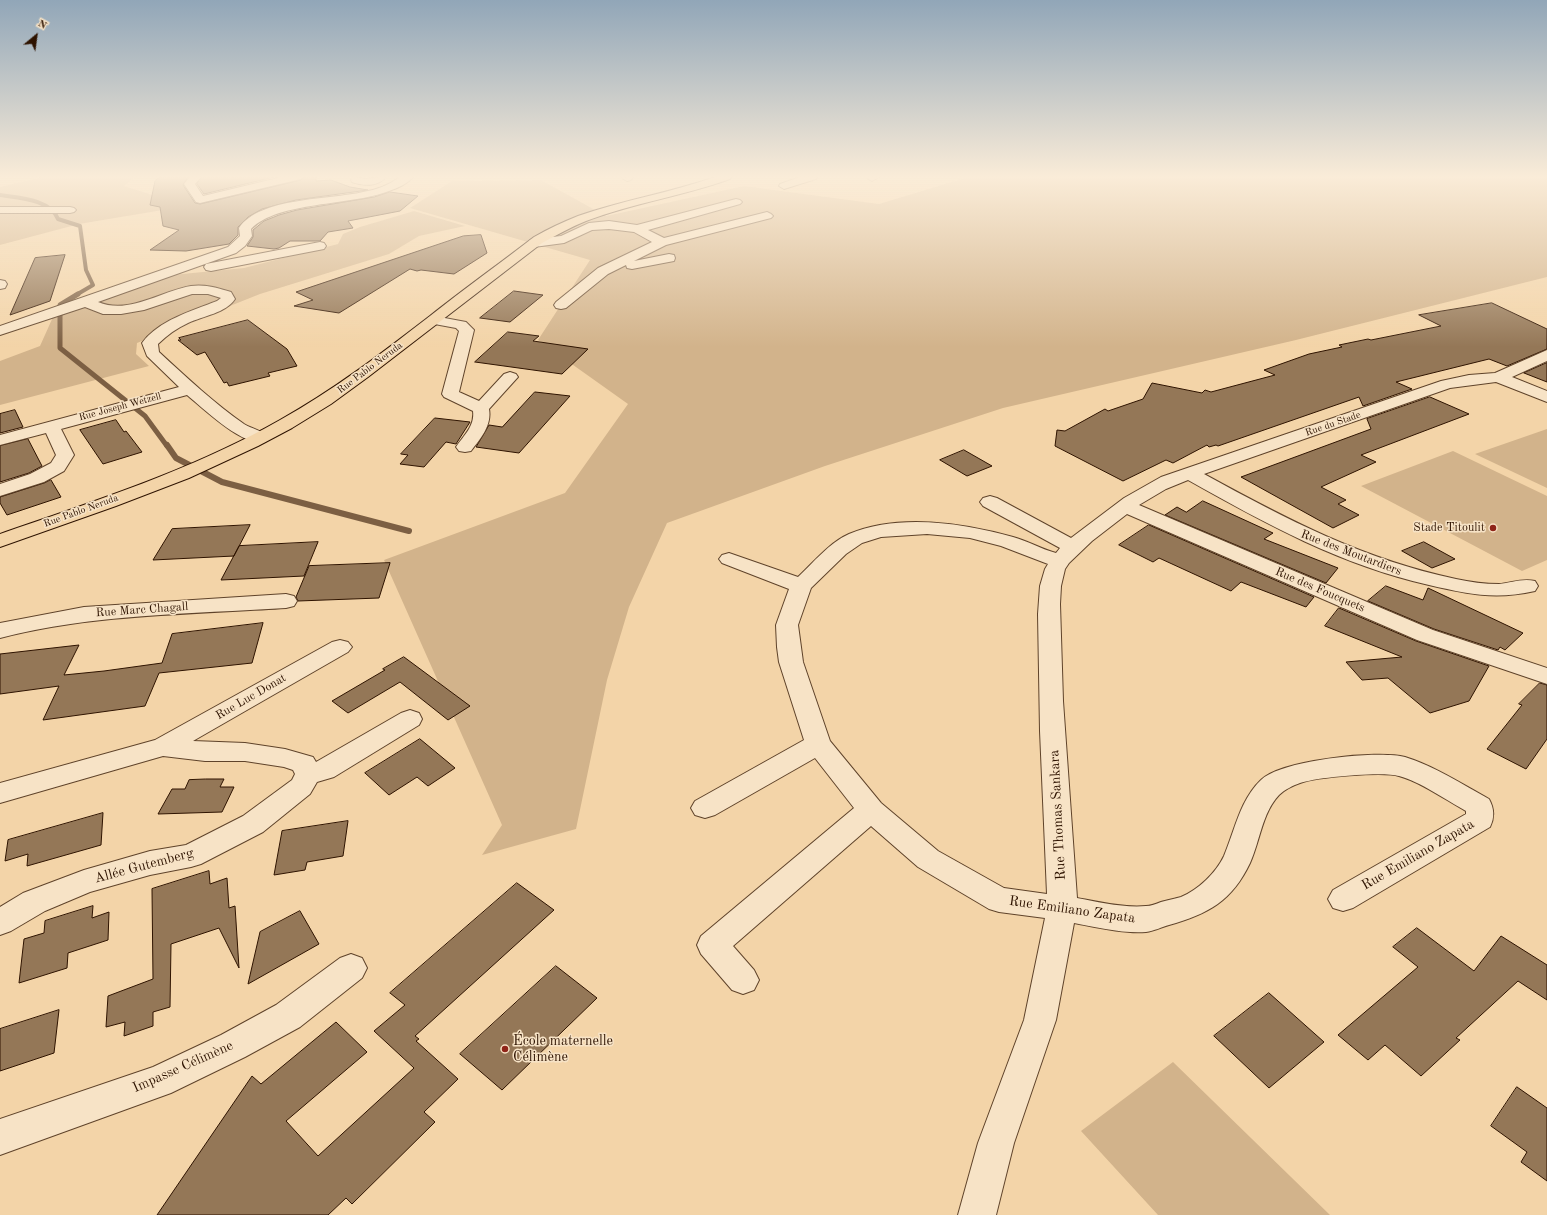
<!DOCTYPE html>
<html>
<head>
<meta charset="utf-8">
<style>
  body { margin:0 }
  #map { position:relative; width:1547px; height:1215px; overflow:hidden; background:#f3d4a8; font-family:"Old Standard TT",serif }
  canvas { display:block }
  .north { position:absolute; left:16px; top:16px; width:40px; height:40px; -webkit-text-stroke:3px #f7e3c6; paint-order:stroke; rotate:29deg; font-size:11px; font-weight:700; line-height:16px; text-align:center; color:#2e1300 }
  .north::after { content:''; display:block; margin:auto; width:14px; height:18px; background:#2e1300; clip-path:polygon(50% 0,100% 100%,50% 72%,0 100%) }
</style>
</head>
<body>
<div id="map">
<canvas width="1547" height="1215"></canvas>
<div class="north">N</div>
</div>
<script>
const c = document.querySelector('canvas').getContext('2d');
c.lineJoin = 'round';
function fill(path, color) { c.fillStyle = color; c.fill(path, 'evenodd'); }
function stroke(path, color, width, dash) { c.strokeStyle = color; c.lineWidth = width; c.lineCap = dash ? 'butt' : 'round'; c.setLineDash(dash || []); c.stroke(path); }
function label(font, color, halo, rows, align = 'center') {
  c.font = font + ' "Old Standard TT",serif'; c.lineWidth = 3; c.setLineDash([]); c.textBaseline = 'middle'; c.strokeStyle = halo; c.fillStyle = color; for (const [text, x, y, turn = 0] of rows) {
    c.save(); c.translate(x, y); c.rotate((+turn || 0) * Math.PI / 180); c.textAlign = isNaN(turn) ? turn : align; if (halo) c.strokeText(text, 0, 0); c.fillText(text, 0, 0); c.restore();
  }
}
const green = new Path2D(`
  M42 177H135L124 186 187 206 79 224 0 245V187Z
  M968 177H1547V277L1296 340 1003 408 825 466 667 523 629 607 607 680 576 829 482 855 502 825 384 560 565 493 628 404 538 340 590 260 410 208 452 181 541 180 606 216 744 186 879 204Z
  M414 211 465 226 419 236 389 254 260 294 137 343 136 354 149 366 0 405V361L40 346 53 317 172 275 244 268 338 244 343 234 360 227Z
  M1547 429V488L1475 454Z
  M1453 451 1547 496V560L1522 571 1361 486Z
  M1173 1062 1330 1215H1158L1081 1131Z`);
const streamFar2 = new Path2D(`
  M0 195C19 198 50 199 58 219L80 226 86 270 93 285 76 295`);
const streamFar1 = new Path2D(`
  M78 294 60 305V348L145 416 167 446`);
const stream = new Path2D(`
  M167 445 176 458 222 482 409 531`);
const building = new Path2D(`
  M160 177H188L183 185 195 203 200 204 301 180 303 177H316V181L331 180 350 187 368 190 296 200 262 209 248 217 238 227V235L229 244 186 251 150 250 179 230 163 226 160 207 150 205 155 181Z
  M202 177H274L204 194 197 184Z
  M390 192 418 196 400 211 348 221 353 228 328 232 320 241H290L279 248 274 249 247 246 253 237V230L264 221 279 215 297 210 374 197Z
  M481 235 487 253 454 274 421 270 417 271 410 269 339 313 294 306 313 300 296 292 463 236Z
  M65 255 50 301 10 315 35 258Z
  M514 291 543 295 510 322 480 318Z
  M1492 303 1547 329V349L1507 366 1489 359 1396 382 1412 389 1363 406 1359 397 1218 446 1216 445 1209 447 1207 445 1173 463 1166 460 1123 481 1055 446 1057 430 1065 431 1105 409 1108 411 1143 399 1152 383 1202 393 1205 390 1211 392 1275 375 1264 370 1309 354 1342 347 1339 345 1368 339 1371 340 1441 326 1419 315Z
  M248 320 287 349 297 366 268 373 270 376 229 386 227 382 224 383 205 352 197 355 178 340H181L179 338Z
  M508 332 539 336 533 341 588 349 562 374 475 362Z
  M1547 363V382L1524 373Z
  M535 392 570 396 519 453 476 447 489 425 502 427Z
  M1430 397 1469 414 1361 455 1376 462 1321 487 1346 500 1338 504 1359 515 1333 528 1241 477 1371 429 1367 419Z
  M15 410 23 427 0 433V414Z
  M435 418 470 422 456 444 446 442 424 467 400 464 408 455 401 454Z
  M116 420 124 432 126 431 142 452 103 464 80 430Z
  M28 439 42 466 29 473 0 482V446Z
  M964 450 992 466 967 476 940 460Z
  M51 480 61 497 7 515 0 503V497L44 483Z
  M1203 501 1273 533 1264 539 1338 568 1326 583 1165 515 1177 507 1186 512Z
  M250 525 234 556 153 560 172 529Z
  M1149 525 1314 597 1306 607 1241 582 1231 591 1159 558 1153 562 1119 545Z
  M318 542 304 576 221 580 239 546Z
  M1424 542 1455 559 1432 568 1402 551Z
  M390 563 379 598 298 601 296 597 309 566Z
  M1386 586 1423 600 1428 588 1523 633 1505 650 1500 647 1498 650 1434 629 1368 601Z
  M1339 608 1416 641 1489 666 1469 701 1430 713 1388 678 1362 680 1346 662 1402 657 1325 626Z
  M263 623 252 663 159 673 145 706 43 720 59 686 0 694V654L79 645 64 675 104 671 162 663 172 634Z
  M404 657 470 706 448 720 400 682 348 713 332 701 385 670 383 669Z
  M1540 683 1547 685V739L1526 769 1487 749 1522 705 1519 704Z
  M420 739 455 768 428 786 417 777 389 795 365 773Z
  M206 779H224L220 787H234L222 812 158 814 172 789H185L189 780Z
  M103 813 101 845 27 866 28 854 5 861 8 840Z
  M348 821 343 856 307 862 305 870 274 875 282 831Z
  M209 871 210 884 227 878 229 908 235 906 239 968 219 928 171 944 170 1007 153 1012V1026L124 1036 125 1022 106 1027 108 996 153 979 152 889Z
  M517 883 554 910 415 1036 419 1039 416 1041 458 1079 424 1112 435 1122 352 1204 346 1198 328 1215H157L252 1076 261 1084 336 1022 367 1052 286 1121 318 1156 414 1068 374 1031 405 1005 390 993Z
  M93 906 92 918 109 912 108 940 68 953 67 968 19 983 24 939 44 933 45 921Z
  M300 911 319 944 248 984 260 932Z
  M1417 928 1474 971 1501 936 1547 965V1000L1518 981 1456 1038 1460 1040 1421 1076 1385 1045 1368 1060 1338 1035 1418 967 1393 947Z
  M556 966 597 998 502 1090 460 1054Z
  M1269 993 1324 1042 1269 1088 1214 1036Z
  M59 1010 54 1053 0 1071V1029Z
  M1517 1087 1547 1108V1181L1521 1162 1527 1152 1491 1126Z`);
const minor = new Path2D(`
  M190 177H201L195 184 203 196 282 177H302L301 179 200 203 196 202 184 184Z
  M352 177 365 179 386 177C378 187 363 186 352 182L351 180Z
  M400 177H413C407 184 398 188 389 191 351 206 278 201 251 229L252 236 245 246 236 253 98 302C129 315 161 291 191 286 205 284 218 288 231 292L235 299C226 313 203 316 188 323 177 328 167 335 158 344L159 352C186 377 214 403 244 424 252 429 263 430 268 438L265 442C243 447 204 409 187 395L61 429 74 455 64 471 44 482 0 496V484L30 474 51 463 56 455 46 433 0 445V435L179 387 147 356 142 343C159 320 192 311 217 301L221 298 208 294H192L144 310 121 314H103L85 307 0 335V326L228 247 240 236 239 228C260 197 329 200 363 192 376 190 389 185 400 177Z
  M633 177 631 180 627 181 622 178Z
  M800 177H817L816 179 784 189 779 186 780 184Z
  M879 177 872 181 867 178V177Z
  M736 199 740 200 742 202 740 204 648 230 664 238 767 212 771 214 773 216 771 218 666 245 634 261 669 254 674 255 675 258 674 261 632 269 627 268 626 265 608 274 566 308 561 309 556 308 554 305 556 302 598 268 652 242 634 232 609 229 592 230 564 243 534 247 530 246 528 243 530 240 534 239 561 236 589 223 609 221 637 225Z
  M0 207H70L74 208 76 210 74 212 70 213H0Z
  M320 242 324 243 326 246 324 249 211 271 206 270 204 267 206 264 211 263Z
  M0 280 5 281 7 284 5 288 0 289Z
  M434 316 466 322 474 330 459 392 479 401 504 374 510 372 516 374 518 377 489 409C492 425 481 438 471 451L465 452 459 451 456 447C464 435 475 426 473 411L444 397 442 394 459 331 456 328 429 323 427 320 429 317Z
  M1547 350V361L1512 377 1547 391V402L1496 382 1450 388 1204 474C1288 520 1362 559 1456 579 1470 582 1484 584 1499 584 1511 583 1522 578 1535 581L1538 586 1535 591C1495 600 1468 594 1429 585 1341 565 1266 524 1188 480L1166 489 1139 505 1433 630 1547 668V684L1417 640 1127 514 1092 541 1069 563 1065 569 1061 586 1060 604 1063 701 1077 898C1098 902 1124 908 1146 906 1151 906 1156 904 1161 902 1167 900 1175 899 1181 897 1198 890 1216 873 1224 856 1235 830 1240 800 1261 780 1281 760 1378 750 1405 757 1434 766 1462 784 1489 799 1494 808 1495 817 1490 827L1353 908 1343 911 1333 908 1328 899 1333 890 1466 814V811C1446 800 1421 782 1399 776 1383 771 1317 777 1300 783 1294 785 1284 790 1279 795 1262 813 1260 841 1250 863 1232 901 1208 914 1169 925 1162 927 1154 931 1146 932 1125 934 1095 927 1074 923L1056 1020 1014 1143 996 1215H958L978 1143 1024 1020 1045 918 999 912 989 909 918 867 871 826 733 946 754 970 759 980 754 990 743 994 732 990 701 954 697 945 701 936 854 808 815 758 715 815 705 818 695 815 691 808 695 801 804 740 779 662 777 647 776 625 789 589 722 563 719 559 722 555 729 553 798 577C813 563 829 543 849 534 898 513 964 523 1013 537 1028 541 1041 549 1056 553L1060 548 983 506 980 502 983 498 990 496 997 498 1071 538 1124 498 1161 477 1441 381 1469 375 1495 373ZM927 534 970 538 1001 546 1048 564 1045 569 1040 586 1038 614 1040 731 1047 894 1004 888 938 851 881 803 830 741 803 662 798 625 811 588 846 554 862 543 881 537Z
  M286 594 294 596 297 601 294 606 286 608C191 614 93 614 0 638V623L84 607Z
  M340 640 348 642 352 647 348 652 193 741 245 743 285 749 313 757 316 762 401 713 410 710 419 713 422 719 419 725 334 777 317 782 310 794 263 832 201 864 191 867 150 875 90 892 45 911 11 931 0 935V907L23 893 84 870 150 851 186 845 243 816 292 780 295 774 293 770 284 767 245 761H205L163 756 0 803V783L155 740 332 642Z
  M351 954 362 958 367 968 362 978 300 1027 245 1057 171 1093 0 1155V1119L153 1067 221 1035 276 1005 340 958Z`);
const major = new Path2D(`
  M715 177H731L730 179C683 196 633 203 586 221 571 227 557 235 542 243L368 377 331 404 292 428 258 446 189 478 116 506 0 547V534C95 501 192 470 280 420 334 390 382 353 430 316 464 289 499 264 534 237 548 229 563 222 578 216 623 200 670 193 715 177Z`);
const markers = [
  [1493,528,4,"#8f2418"],
  [505,1049,4,"#8f2418"]
];
const farStreetnames = [
  ["Rue Pablo Neruda",370,368,-37],
  ["Rue Joseph Wetzell",120,407,-15],
  ["Rue du Stade",1333,424,-19],
  ["Rue Pablo Neruda",81,511,-20]
];
const poiNames = [
  ["Stade Titoulit",1485,528]
];
const streetNames = [
  ["Rue des Moutardiers",1351,553,21],
  ["Rue des Foucquets",1320,590,23],
  ["Rue Marc Chagall",142,610,-4],
  ["Rue Luc Donat",251,697,-30]
];
const nearStreetnames = [
  ["Rue Thomas Sankara",1058,815,-93],
  ["Rue Emiliano Zapata",1418,855,-30],
  ["Allée Gutemberg",144,866,-15],
  ["Rue Emiliano Zapata",1072,910,8],
  ["Impasse Célimène",183,1067,-24]
];
const nearPoinames = [
  ["École maternelle",513,1041],
  ["Célimène",513,1057]
];
fill(green, '#d2b38b');
stroke(streamFar2, '#7c5f43', 4);
stroke(streamFar1, '#7c5f43', 5);
stroke(stream, '#7c5f43', 6);
fill(building, '#947757');
stroke(building, '#2e1300', 1);
stroke(minor, '#5f432a', 2);
stroke(major, '#2e1300', 2);
fill(minor, '#f7e3c6');
fill(major, '#f3d4a8');
const sky = c.createLinearGradient(0, 0, 0, 347);
sky.addColorStop(0, '#91a6b8');
sky.addColorStop(0.51, '#faecd8');
sky.addColorStop(1, '#faecd800');
c.fillStyle = sky;
c.fillRect(0, 0, 1547, 347);
for (const [x, y, r, color] of markers) { const dot = new Path2D(); dot.arc(x, y, r, 0, 2 * Math.PI); c.fillStyle = color; c.fill(dot); stroke(dot, '#f7e3c6', 1.5); }
label('10px', '#2e1300', '#f7e3c6', farStreetnames);
label('12px', '#2e1300', '#f7e3c6', poiNames, 'right');
label('12px', '#2e1300', '#f7e3c6', streetNames);
label('14px', '#2e1300', '#f7e3c6', nearStreetnames);
label('14px', '#2e1300', '#f7e3c6', nearPoinames, 'left');
</script>
</body>
</html>
